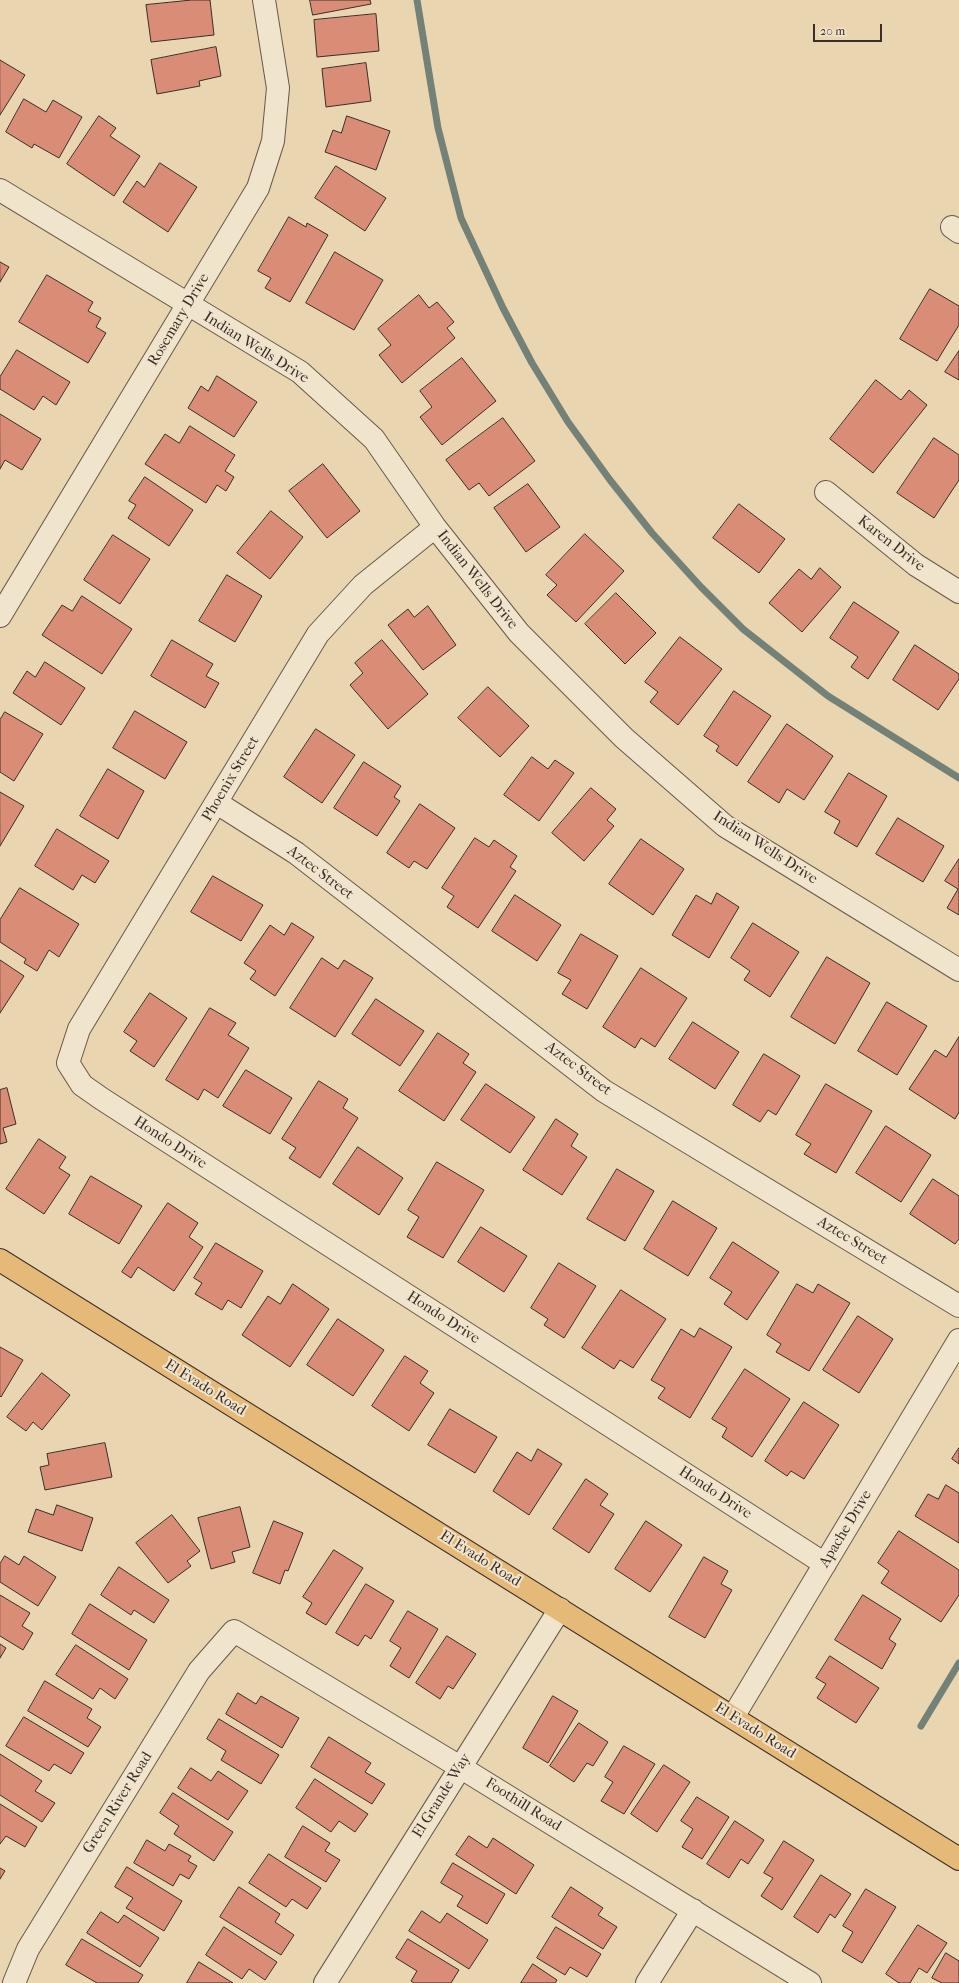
<!DOCTYPE html>
<html>
<head>
<meta charset="utf-8">
<style>
  body { margin:0 }
  #map { position:relative; width:959px; height:1983px; overflow:hidden; background:#ead5b1; font-family:"IM FELL French Canon",serif }
  canvas { display:block }
  .scale { position:absolute; left:813px; top:24px; width:69px; height:18px; box-sizing:border-box; border:2px solid #3b2e27; border-top:0; padding-left:5px; font-size:12px; line-height:14px; white-space:nowrap; color:#3b2e27; -webkit-text-stroke:3px #f1e4cc; paint-order:stroke }
</style>
</head>
<body>
<div id="map">
<canvas width="959" height="1983"></canvas>
<div class="scale">20 m</div>
</div>
<script>
const c = document.querySelector('canvas').getContext('2d');
c.lineJoin = 'round';
function stroke(path, color, width, dash) { c.strokeStyle = color; c.lineWidth = width; c.lineCap = dash ? 'butt' : 'round'; c.setLineDash(dash || []); c.stroke(path); }
function fill(path, color) { c.fillStyle = color; c.fill(path, 'evenodd'); }
function label(font, color, halo, rows, align = 'center') {
  c.font = font + ' "IM FELL French Canon",serif'; c.lineWidth = 4; c.setLineDash([]); c.textBaseline = 'middle'; c.strokeStyle = halo; c.fillStyle = color; for (const [text, x, y, turn = 0] of rows) {
    c.save(); c.translate(x, y); c.rotate((+turn || 0) * Math.PI / 180); c.textAlign = isNaN(turn) ? turn : align; if (halo) c.strokeText(text, 0, 0); c.fillText(text, 0, 0); c.restore();
  }
}
const stream = new Path2D(`
  M417 0 438 128 461 218 503 308 532 363 568 422 610 480 652 533 701 587 743 629 828 696 959 778
  M921 1726 959 1663`);
const building = new Path2D(`
  M192 0H210L214 35 151 42 146 5Z
  M310 0H370L371 4 313 15Z
  M376 14 379 51 317 57 314 20Z
  M216 47 221 76 199 81 200 86 157 94 151 60Z
  M0 60 25 75 0 115Z
  M366 63 371 101 326 107 322 69Z
  M24 99 46 112 53 100 82 117 59 158 34 144 32 148 6 132Z
  M99 116 116 128 110 136 140 156 114 196 67 164Z
  M347 116 390 131 376 170 325 152 333 130 341 133Z
  M160 163 197 187 168 232 123 202 137 181 144 187Z
  M336 166 386 198 365 231 315 198Z
  M289 217 306 227 307 223 328 235 290 302 265 288 271 278 258 271Z
  M335 252 383 280 354 330 306 303Z
  M0 262 9 267 0 282Z
  M47 275 93 302 88 311 101 318 96 327 106 333 88 363 19 322Z
  M930 289 959 306V325L937 361 900 339Z
  M419 295 429 308 437 302 454 322 447 328 455 338 402 383 379 355 391 345 378 329Z
  M17 350 70 382 56 405 43 396 34 410 0 389V377Z
  M959 351V380L945 372Z
  M462 358 496 401 442 445 420 417 432 407 420 391Z
  M217 376 257 402 234 437 188 408 201 386 208 391Z
  M876 380 901 400 909 390 927 405 873 473 830 439Z
  M0 414 41 439 22 470 5 460 0 469Z
  M503 418 535 461 489 496 479 483 469 490 446 460Z
  M190 426 235 455 225 471 234 477 226 491 217 485 206 503 145 464 165 434 179 443Z
  M934 438 959 455V480L934 518 897 493Z
  M323 464 360 511 327 538 289 491Z
  M145 477 193 510 169 546 128 518 136 505 129 501Z
  M528 484 560 527 526 552 494 508Z
  M739 504 785 539 759 573 713 538Z
  M271 511 303 537 270 579 237 553Z
  M585 534 624 571 576 622 547 595 557 585 546 575Z
  M113 535 150 559 120 604 84 580Z
  M820 568 841 587 802 632 769 603 799 569 811 579Z
  M227 575 262 596 235 642 199 621Z
  M616 593 656 633 625 664 585 624Z
  M82 596 132 629 102 674 42 635 62 605 72 611Z
  M854 602 899 632 868 679 851 667 858 657 830 638Z
  M428 606 456 645 423 670 388 625 408 609 414 617Z
  M680 637 722 669 678 725 650 702 658 692 645 682Z
  M172 640 213 664 206 676 219 683 205 708 151 676Z
  M382 640 428 694 388 729 350 685 363 673 355 663Z
  M915 645 959 674V679L938 710 893 680Z
  M45 662 85 688 61 725 13 693 27 671 35 677Z
  M488 687 529 726 500 757 458 718Z
  M734 691 771 716 737 766 716 751 719 746 704 736Z
  M135 711 187 742 165 779 113 748Z
  M5 712 43 734 14 781 0 772V720Z
  M787 724 833 756 804 800 787 789 779 803 748 782Z
  M316 729 355 755 322 803 284 777Z
  M532 757 548 769 555 760 574 773 539 821 504 795Z
  M364 762 401 786 394 797 400 801 377 836 334 808Z
  M108 769 144 791 118 839 80 816Z
  M849 773 887 796 857 847 834 833 840 821 825 812Z
  M591 788 616 809 607 820 614 826 584 861 552 833Z
  M0 792 24 806 0 846Z
  M420 804 455 828 427 869 414 861 409 868 387 853Z
  M898 818 944 846 923 882 876 854Z
  M57 829 109 861 95 883 82 875 73 890 35 866Z
  M475 838 489 847 494 840 517 856 510 867 516 871 478 928 447 907 454 896 442 888Z
  M641 839 684 869 653 915 609 884Z
  M959 859V915L947 908 958 889 945 881Z
  M213 876 263 905 241 941 191 912Z
  M20 888 79 924 59 957 49 950 37 971 24 963 26 959 0 942V920Z
  M717 893 739 907 709 958 672 935 696 895 711 904Z
  M515 895 561 925 537 961 492 931Z
  M292 923 314 937 275 996 250 979 256 971 244 963 270 925 284 935Z
  M753 923 799 952 770 997 744 980 750 971 731 958Z
  M581 934 618 956 587 1009 562 994 571 980 558 973Z
  M827 957 870 983 835 1044 791 1017Z
  M322 958 338 969 344 960 373 978 335 1037 290 1008Z
  M0 960 24 976 0 1013Z
  M641 968 687 998 655 1047 641 1038 635 1048 603 1027Z
  M150 993 187 1018 154 1067 130 1051 137 1041 124 1032Z
  M376 999 424 1031 400 1066 352 1034Z
  M887 1002 927 1026 897 1075 858 1051Z
  M210 1008 236 1023 228 1035 249 1048 218 1098 204 1089 198 1100 166 1080Z
  M693 1022 739 1052 715 1089 669 1059Z
  M438 1033 469 1054 463 1063 476 1072 444 1121 399 1091Z
  M959 1037V1112L955 1119 909 1089 935 1050 946 1057Z
  M764 1054 800 1076 776 1115 768 1110 760 1122 733 1105Z
  M246 1070 292 1098 270 1134 223 1106Z
  M319 1081 348 1099 343 1108 358 1118 320 1178 289 1158 296 1148 282 1139Z
  M486 1084 535 1117 510 1153 461 1120Z
  M826 1084 872 1111 836 1173 804 1154 811 1144 796 1135Z
  M7 1088 16 1124 3 1128 7 1142 0 1144V1090Z
  M556 1119 578 1134 571 1146 587 1157 562 1195 523 1170Z
  M886 1126 931 1155 901 1202 856 1173Z
  M39 1139 66 1157 59 1168 70 1175 44 1214 6 1189Z
  M358 1147 403 1178 379 1215 333 1184Z
  M437 1162 484 1190 443 1258 407 1237 419 1217 408 1210Z
  M617 1169 654 1191 625 1241 587 1219Z
  M91 1176 142 1206 119 1244 69 1214Z
  M933 1179 959 1196V1239L955 1244 910 1214Z
  M673 1201 717 1228 688 1276 644 1249Z
  M168 1203 198 1223 189 1237 203 1247 174 1291 138 1267 131 1278 122 1272Z
  M481 1227 527 1256 504 1292 458 1262Z
  M733 1242 779 1272 747 1320 724 1304 732 1292 710 1278Z
  M216 1243 263 1271 241 1308 228 1300 222 1310 195 1294 202 1283 194 1278Z
  M559 1263 596 1286 564 1338 544 1325 548 1319 531 1308Z
  M293 1284 329 1309 290 1367 242 1335 268 1296 280 1304Z
  M797 1284 813 1293 818 1284 850 1303 809 1371 776 1352 781 1344 767 1335Z
  M621 1290 666 1319 633 1368 620 1360 614 1369 582 1348Z
  M858 1316 893 1339 859 1393 823 1370Z
  M338 1319 384 1350 353 1396 307 1365Z
  M700 1328 732 1347 690 1418 658 1398 665 1388 651 1380 681 1329 694 1337Z
  M0 1347 23 1360 1 1397 0 1396Z
  M405 1356 428 1371 420 1383 434 1393 409 1431 372 1406Z
  M745 1369 790 1399 752 1457 722 1437 727 1428 712 1419Z
  M42 1373 70 1395 42 1430 33 1422 26 1431 7 1417Z
  M804 1402 839 1425 804 1479 791 1471 787 1476 765 1461Z
  M450 1409 497 1437 475 1473 428 1445Z
  M105 1443 112 1477 45 1490 40 1467 49 1465 47 1454Z
  M959 1448V1464L952 1459Z
  M538 1449 562 1464 529 1515 493 1491 517 1452 531 1461Z
  M586 1479 608 1494 600 1505 614 1514 589 1553 553 1529Z
  M946 1485 959 1493V1543L915 1516 928 1494 938 1499Z
  M57 1505 93 1518 82 1551 28 1532 36 1509 53 1515Z
  M240 1507 250 1547 232 1552 235 1562 211 1569 198 1518Z
  M172 1515 200 1551 187 1561 191 1566 168 1583 136 1543Z
  M274 1521 303 1533 288 1571 285 1570 280 1584 253 1573Z
  M646 1521 682 1545 650 1592 615 1569Z
  M899 1531 959 1570V1595L941 1622 881 1583 889 1571 878 1563Z
  M334 1550 363 1568 326 1625 306 1613 312 1603 303 1597Z
  M5 1556 19 1565 24 1556 56 1577 38 1606 0 1582V1564Z
  M704 1557 728 1571 721 1584 732 1590 705 1638 669 1617Z
  M119 1567 169 1600 154 1623 134 1610 131 1615 101 1595Z
  M366 1584 394 1601 371 1639 365 1635 358 1646 336 1633Z
  M0 1595 30 1613 22 1626 33 1633 23 1650 0 1636Z
  M863 1595 901 1619 889 1639 896 1644 882 1669 835 1640Z
  M90 1604 147 1640 129 1670 72 1634Z
  M408 1611 438 1629 409 1678 390 1666 401 1648 390 1641Z
  M447 1636 476 1654 453 1689 448 1686 440 1699 416 1683Z
  M0 1644 6 1648 0 1658Z
  M76 1645 128 1679 115 1699 100 1688 93 1699 56 1675Z
  M830 1656 879 1688 856 1723 817 1698 826 1684 816 1678Z
  M45 1681 92 1709 87 1718 101 1727 88 1747 28 1711Z
  M238 1693 256 1704 261 1696 299 1718 282 1748 226 1714Z
  M553 1696 578 1711 548 1763 523 1748Z
  M24 1717 84 1753 71 1774 54 1764 49 1771 6 1746Z
  M219 1719 279 1755 261 1784 221 1760 226 1751 207 1739Z
  M579 1723 608 1742 593 1766 587 1763 574 1782 550 1766Z
  M329 1737 371 1763 365 1772 385 1784 372 1804 311 1767Z
  M624 1746 655 1764 624 1814 601 1801 613 1782 605 1777Z
  M0 1754 42 1781 35 1791 55 1803 42 1822 0 1795Z
  M664 1765 690 1782 657 1832 631 1814Z
  M191 1768 211 1781 218 1771 248 1791 228 1820 178 1788Z
  M315 1779 368 1814 355 1832 339 1821 331 1832 296 1808Z
  M173 1793 233 1832 214 1861 174 1834 179 1826 160 1813Z
  M697 1797 729 1817 702 1859 682 1847 693 1829 681 1821Z
  M0 1804 37 1827 25 1847 6 1836 0 1844Z
  M735 1821 764 1840 748 1864 741 1859 729 1878 707 1864Z
  M303 1826 330 1843 325 1851 340 1860 326 1882 285 1857Z
  M469 1836 487 1848 493 1838 534 1865 516 1894 456 1855Z
  M147 1840 165 1851 169 1844 191 1856 188 1861 197 1866 189 1879 180 1874 173 1886 134 1863Z
  M784 1841 814 1860 782 1910 761 1896 773 1878 764 1873Z
  M269 1854 321 1888 307 1909 292 1899 286 1907 249 1883Z
  M453 1863 505 1894 487 1924 457 1906 463 1896 441 1883Z
  M127 1867 182 1901 164 1931 126 1908 133 1898 115 1887Z
  M0 1868 5 1871 0 1879Z
  M821 1875 851 1894 835 1918 830 1914 818 1933 794 1917Z
  M239 1887 280 1914 275 1922 294 1935 281 1955 220 1917Z
  M571 1887 603 1908 598 1915 617 1927 603 1949 552 1917Z
  M866 1889 896 1907 862 1963 842 1951 853 1932 843 1926Z
  M422 1911 440 1923 447 1913 488 1940 469 1969 409 1931Z
  M101 1912 118 1923 124 1915 159 1938 140 1967 87 1933Z
  M918 1925 947 1943 927 1973 919 1968 910 1983H899L886 1974Z
  M224 1927 277 1962 265 1980 249 1969 242 1979 206 1955Z
  M556 1927 601 1954 587 1977 570 1967 565 1975 537 1958Z
  M82 1939 143 1975 138 1983H97L66 1965Z
  M408 1939 459 1970 451 1983H414L411 1981 417 1971 396 1958Z
  M946 1953 959 1961V1983H942L932 1978Z
  M199 1962 233 1983H187Z
  M533 1964 557 1980 555 1983H521Z`);
const minor = new Path2D(`
  M0 190 300 372 374 439 435 527 519 633 624 738 725 826 959 970
  M952 227 959 232
  M826 492 916 565 959 592
  M435 527 363 585 318 634 79 1029 68 1063 82 1085 102 1099 825 1564
  M0 616 258 188 273 141 278 88 264 0
  M217 803 296 853 604 1091 959 1306
  M733 1717 959 1340
  M14 1983 28 1949 199 1671 234 1631 460 1767 810 1983
  M325 1983 560 1609
  M647 1983 693 1910`);
const major = new Path2D(`
  M0 1260 959 1859`);
const streetNames = [
  ["Rosemary Drive",179,320,-59],
  ["Indian Wells Drive",256,348,32],
  ["Karen Drive",891,544,38],
  ["Indian Wells Drive",477,580,52],
  ["Phoenix Street",231,779,-59],
  ["Indian Wells Drive",765,848,33],
  ["Aztec Street",320,873,37],
  ["Aztec Street",578,1069,37],
  ["Hondo Drive",170,1143,33],
  ["Aztec Street",852,1241,31],
  ["Hondo Drive",443,1318,33],
  ["El Evado Road",205,1388,32],
  ["Hondo Drive",715,1493,33],
  ["Apache Drive",846,1529,-59],
  ["El Evado Road",480,1559,32],
  ["El Evado Road",755,1731,32],
  ["El Grande Way",442,1796,-58],
  ["Green River Road",118,1803,-58],
  ["Foothill Road",523,1805,32]
];
stroke(stream, '#738177', 7);
fill(building, '#da8d76');
stroke(building, '#3b2e27', 1);
stroke(minor, '#67584a', 24);
stroke(major, '#3b2e27', 24);
stroke(minor, '#f1e4cc', 22);
stroke(major, '#e5ba78', 22);
label('15px', '#3b2e27', '#f1e4cc', streetNames);
</script>
</body>
</html>
